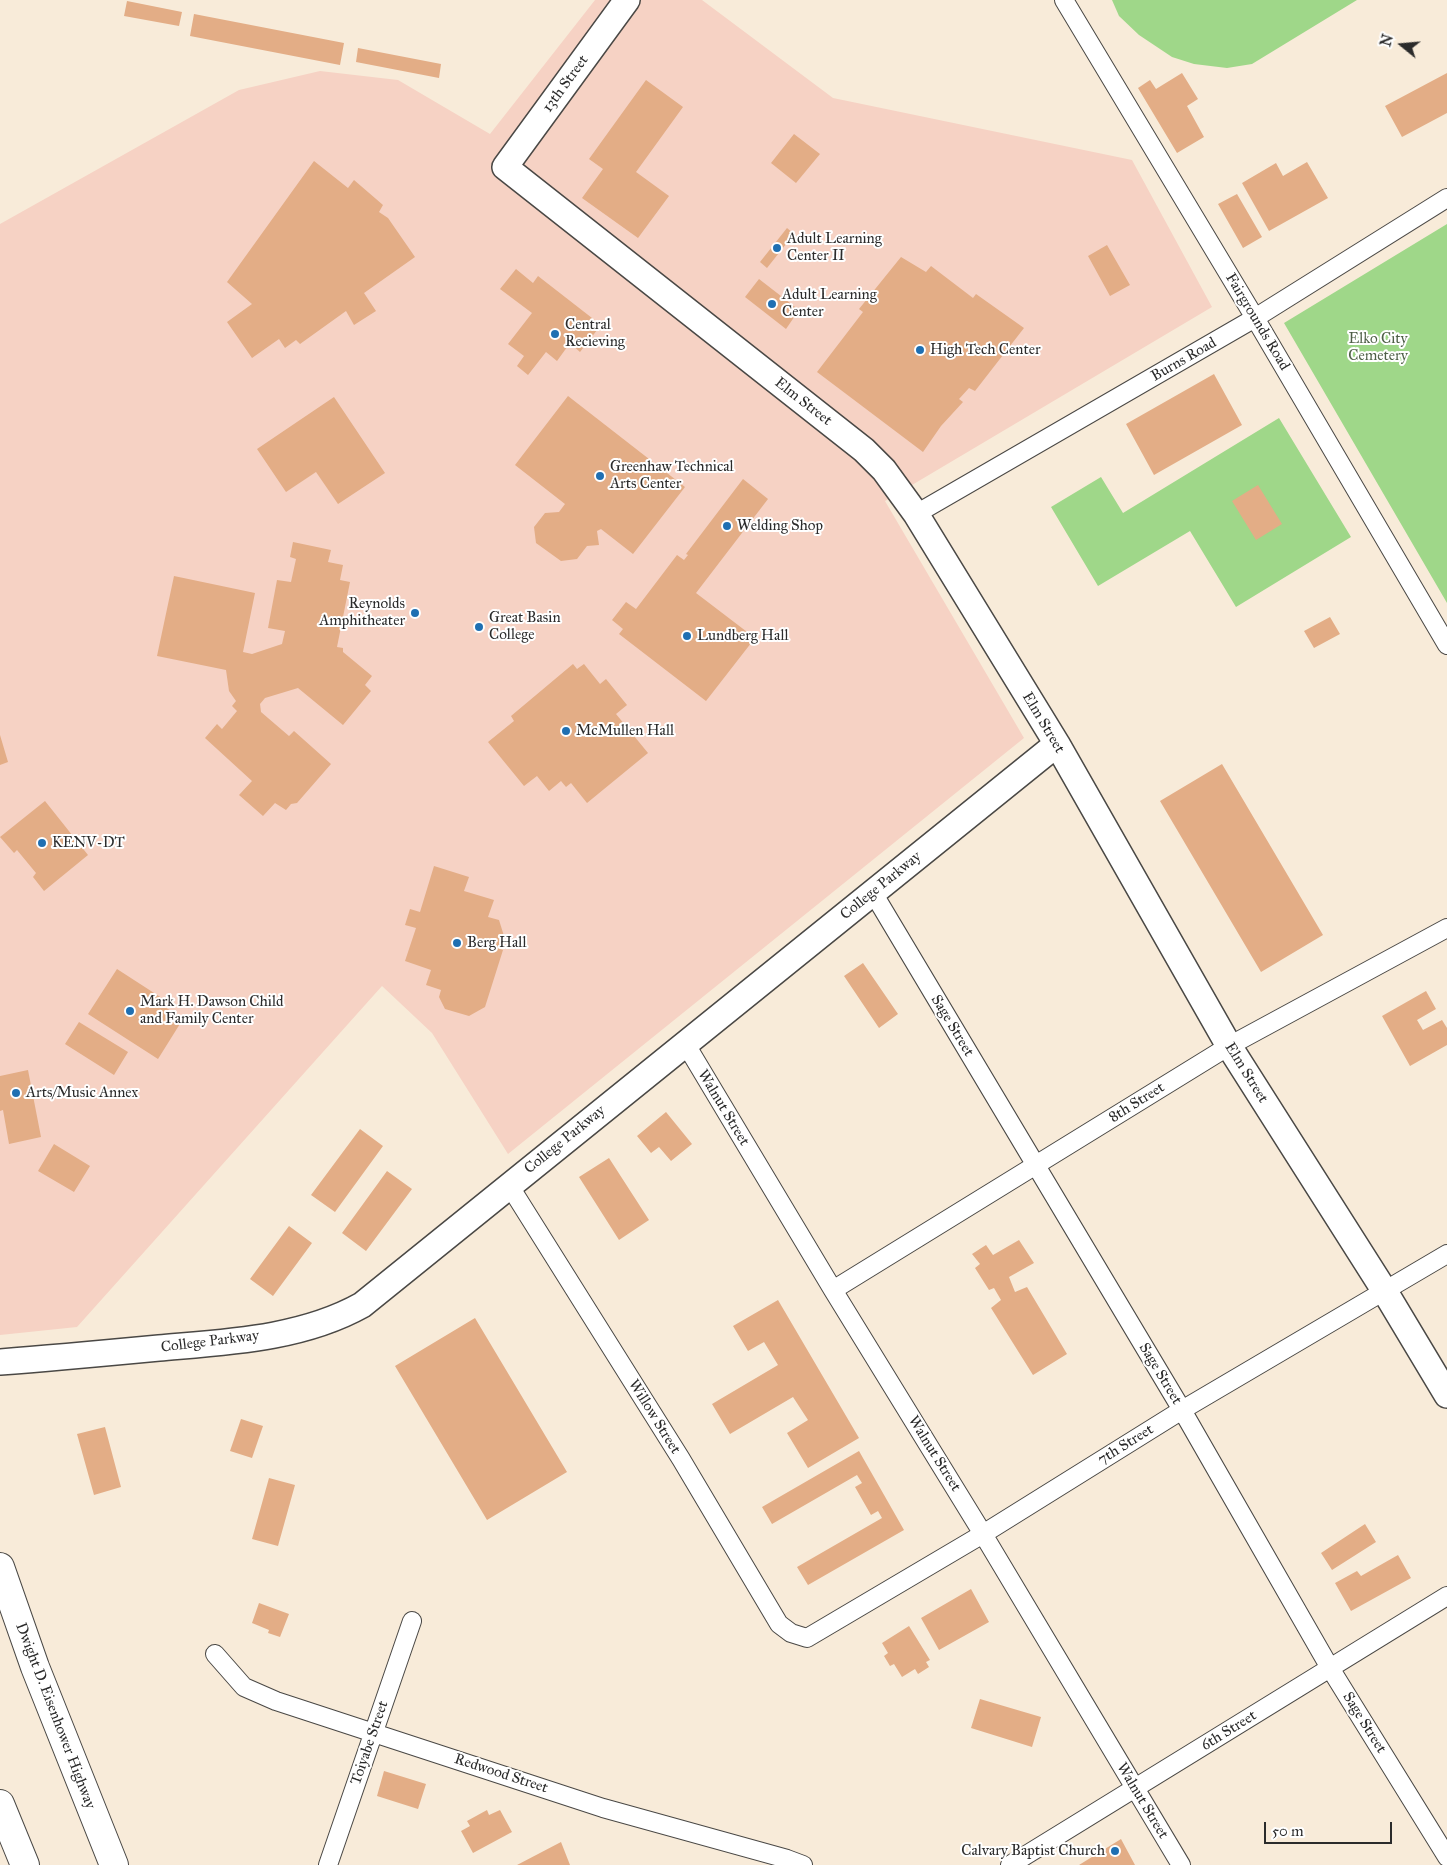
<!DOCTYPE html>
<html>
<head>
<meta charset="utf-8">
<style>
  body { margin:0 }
  #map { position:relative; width:1447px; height:1865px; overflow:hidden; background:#f8ebd9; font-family:"IM FELL Great Primer",serif }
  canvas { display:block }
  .north { position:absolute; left:1377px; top:20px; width:50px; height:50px; -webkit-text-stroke:4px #fff; paint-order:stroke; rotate:287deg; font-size:14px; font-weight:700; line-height:20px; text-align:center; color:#2b2b2b }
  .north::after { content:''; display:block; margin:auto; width:18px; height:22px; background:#2b2b2b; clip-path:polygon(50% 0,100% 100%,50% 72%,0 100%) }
  .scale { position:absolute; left:1264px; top:1822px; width:128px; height:22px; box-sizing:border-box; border:2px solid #2b2b2b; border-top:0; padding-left:6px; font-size:15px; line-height:18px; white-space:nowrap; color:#2b2b2b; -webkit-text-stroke:4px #fff; paint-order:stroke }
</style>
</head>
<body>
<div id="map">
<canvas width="1447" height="1865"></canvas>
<div class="north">N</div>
<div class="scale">50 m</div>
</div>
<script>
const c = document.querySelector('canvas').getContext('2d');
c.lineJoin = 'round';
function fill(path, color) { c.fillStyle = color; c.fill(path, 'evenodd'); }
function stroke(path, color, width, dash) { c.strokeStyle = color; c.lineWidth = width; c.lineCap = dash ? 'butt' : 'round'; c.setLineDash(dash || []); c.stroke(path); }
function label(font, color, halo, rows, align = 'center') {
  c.font = font + ' "IM FELL Great Primer",serif'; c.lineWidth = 4; c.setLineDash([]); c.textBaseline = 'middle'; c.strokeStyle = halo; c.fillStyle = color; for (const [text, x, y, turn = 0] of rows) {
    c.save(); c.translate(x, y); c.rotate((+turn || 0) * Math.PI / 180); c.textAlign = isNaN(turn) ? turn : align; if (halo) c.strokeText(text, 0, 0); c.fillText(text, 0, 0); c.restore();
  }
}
const built = new Path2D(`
  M595 0H702L833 98 1132 160 1212 307 885 501 1024 738 508 1154 432 1033 382 986 77 1327 0 1335V224L239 90 320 71 398 80 490 134Z`);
const green = new Path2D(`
  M1112 0H1357L1252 64 1227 68 1194 64 1172 57 1139 35 1119 16Z
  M1447 224V603L1284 323Z
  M1279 418 1351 537 1236 607 1190 531 1098 586 1051 507 1101 477 1123 513Z`);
const building = new Path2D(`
  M127 1 182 12 179 26 124 16Z
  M194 14 344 43 340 65 190 36Z
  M358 48 441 64 439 78 356 62Z
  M1182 73 1198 99 1187 106 1204 137 1177 153 1138 88 1150 80 1156 89Z
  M1447 73V113L1402 137 1385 106Z
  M646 80 683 107 636 172 669 196 638 238 582 198 603 169 589 159Z
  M794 134 820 154 796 183 771 163Z
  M314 161 348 188 354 180 383 205 379 212 388 218 415 257 364 293 376 311 354 325 346 311 300 344 296 340 285 348 279 339 252 358 227 322 252 304 227 282Z
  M1307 162 1328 198 1269 231 1242 183 1276 163 1283 176Z
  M1237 194 1262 237 1243 248 1218 204Z
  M787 228 794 234 767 268 760 262Z
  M1107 245 1130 285 1110 296 1088 256Z
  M901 257 926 272 931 266 973 298 976 294 1024 328 975 391 969 388 959 399 963 402 941 426 923 452 817 372 863 312 859 309Z
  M516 269 533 283 538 276 601 325 580 352 570 343 557 361 546 352 528 375 517 366 524 356 508 344 532 313 500 289Z
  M759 279 799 310 786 329 745 297Z
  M1214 374 1242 425 1154 475 1126 424Z
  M568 396 685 487 633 554 601 529 597 531 599 545 587 546 577 559 561 561 536 543 534 527 545 513 559 512 565 504 515 465Z
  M334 397 385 473 338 504 316 472 286 492 257 449Z
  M743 479 768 499 696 593 755 638 706 701 619 634 623 629 612 620 626 602 636 609 677 555 684 560 688 555 686 554Z
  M1258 485 1282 524 1256 540 1232 501Z
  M293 542 331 550 328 562 343 565 340 580 350 582 337 647 343 648V652L372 676 365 685 371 691 343 725 298 688 265 698 260 704 261 712 289 736 294 731 331 764 297 803 291 804 286 810 275 803 263 816 239 795 252 781 205 738 217 724 222 729 237 711 232 706 236 701 229 691 226 670 157 656 174 576 255 593 243 652 252 654 282 644 285 631 268 628 277 580 291 582 296 559 290 557Z
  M1330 617 1340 634 1314 648 1304 631Z
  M573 664 577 669 584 664 600 684 606 679 627 705 616 714 648 753 587 803 571 783 566 787 561 781 549 791 537 776 524 786 488 742 514 721 511 716Z
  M0 735 8 762 0 765Z
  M1222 764 1323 935 1261 972 1160 801Z
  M45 801 88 855 44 891 33 877 36 873 17 850 14 853 0 837Z
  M434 866 469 877 464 891 494 900 488 917 499 920 504 936 500 949 503 950 485 1007 469 1016 445 1009 439 997 441 990 426 985 431 970 405 961 416 928 405 925 410 909 420 912Z
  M863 963 898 1014 879 1028 844 976Z
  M117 969 168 1002 165 1007 183 1019 158 1059 88 1014Z
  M1426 991 1436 1009 1417 1020 1423 1030 1442 1020 1447 1028V1045L1410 1066 1382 1016Z
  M79 1022 128 1052 114 1075 65 1044Z
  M28 1070 41 1137 9 1144 3 1110 0 1111V1076Z
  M666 1112 692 1144 671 1161 659 1147 651 1153 637 1136Z
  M360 1129 383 1146 335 1212 311 1195Z
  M54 1144 90 1166 74 1192 38 1171Z
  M609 1158 649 1220 619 1240 579 1177Z
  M387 1171 412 1189 366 1251 342 1233Z
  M289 1226 312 1243 273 1296 250 1279Z
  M1019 1240 1034 1263 1009 1277 1015 1292 1027 1287 1067 1354 1033 1375 991 1308 1001 1300 994 1288 989 1290 975 1268 980 1264 972 1254 986 1245 993 1255Z
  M778 1300 859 1438 808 1468 787 1433 808 1420 793 1397 730 1434 712 1404 778 1365 764 1342 748 1351 733 1326Z
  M475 1318 567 1472 487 1520 395 1366Z
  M241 1419 263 1426 252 1458 230 1451Z
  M105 1427 121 1487 94 1495 77 1434Z
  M859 1451 904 1530 808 1585 797 1567 882 1518 878 1511 871 1515 855 1487 862 1483 857 1475 772 1524 762 1507Z
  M269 1478 295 1485 278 1546 252 1539Z
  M1365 1524 1376 1542 1332 1570 1321 1553Z
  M1398 1555 1411 1578 1351 1611 1335 1583 1357 1571 1361 1576Z
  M971 1589 989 1622 939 1650 921 1618Z
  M259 1603 289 1614 280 1637 268 1633 269 1630 252 1623Z
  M909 1626 930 1660 926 1662 929 1667 918 1674 915 1669 902 1677 894 1664 890 1666 884 1656 888 1653 882 1643Z
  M980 1699 1041 1717 1032 1747 971 1728Z
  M384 1771 426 1784 418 1809 377 1796Z
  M487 1810 489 1815 500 1810 512 1832 473 1853 461 1831 470 1826 467 1821Z
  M1121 1839 1135 1865H1079Z
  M561 1842 570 1865H517Z`);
const street = new Path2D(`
  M1064 0 1255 318 1447 645
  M916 514 1255 318 1447 198
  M872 891 1182 1410 1330 1668 1447 1857
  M685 1043 833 1290 983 1534 1181 1865
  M509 1185 681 1459 779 1624 791 1633 807 1638 983 1534 1182 1410 1447 1254
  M833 1290 1229 1046 1447 928
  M215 1654 244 1687 276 1701 603 1808 787 1859 803 1865
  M328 1865 412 1621
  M1010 1865 1447 1596`);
const secondary = new Path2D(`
  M627 0 505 167 864 450 884 470 916 514 1057 744 1229 1046 1384 1290 1447 1395
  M0 1362C53 1358 106 1353 159 1348 227 1342 301 1339 362 1305L1057 744`);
const highway = new Path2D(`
  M0 1567 35 1667 114 1865
  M0 1804 25 1865`);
const markers = [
  [777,248,5,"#1f6fb2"],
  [772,304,5,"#1f6fb2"],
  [555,334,5,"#1f6fb2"],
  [920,350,5,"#1f6fb2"],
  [600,476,5,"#1f6fb2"],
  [727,526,5,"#1f6fb2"],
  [415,613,5,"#1f6fb2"],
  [479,627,5,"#1f6fb2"],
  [687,636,5,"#1f6fb2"],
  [566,731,5,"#1f6fb2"],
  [42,843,5,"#1f6fb2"],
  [457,943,5,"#1f6fb2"],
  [130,1011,5,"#1f6fb2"],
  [16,1093,5,"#1f6fb2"],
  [1115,1851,5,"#1f6fb2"]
];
const streetNames = [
  ["13th Street",566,84,-54],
  ["Fairgrounds Road",1257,322,59],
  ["Burns Road",1184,360,-30],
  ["Elm Street",803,402,38],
  ["Elm Street",1043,723,59],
  ["College Parkway",881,886,-39],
  ["Sage Street",952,1026,59],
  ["Elm Street",1246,1073,58],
  ["8th Street",1137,1103,-32],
  ["Walnut Street",723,1108,59],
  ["College Parkway",565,1140,-39],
  ["College Parkway",210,1342,-7],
  ["Sage Street",1160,1374,59],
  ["Willow Street",654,1417,58],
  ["7th Street",1126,1445,-32],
  ["Walnut Street",934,1454,58],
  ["Dwight D. Eisenhower Highway",55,1716,69],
  ["Sage Street",1364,1723,58],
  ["6th Street",1229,1731,-32],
  ["Toiyabe Street",370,1743,-71],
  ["Redwood Street",501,1774,18],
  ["Walnut Street",1142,1801,59]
];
const poiNames = [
  ["Adult Learning",787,239],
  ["Center II",787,256],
  ["Adult Learning",782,295],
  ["Center",782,312],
  ["Central",565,325],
  ["Recieving",565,342],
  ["High Tech Center",930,350],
  ["Greenhaw Technical",610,467],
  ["Arts Center",610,484],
  ["Welding Shop",737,526],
  ["Reynolds",405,604,"right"],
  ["Amphitheater",405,621,"right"],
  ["Great Basin",489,618],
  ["College",489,635],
  ["Lundberg Hall",697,636],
  ["McMullen Hall",576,731],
  ["KENV-DT",52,843],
  ["Berg Hall",467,943],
  ["Mark H. Dawson Child",140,1002],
  ["and Family Center",140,1019],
  ["Arts/Music Annex",26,1093],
  ["Calvary Baptist Church",1105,1851,"right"]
];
const parkNames = [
  ["Elko City",1378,339],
  ["Cemetery",1378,356]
];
fill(built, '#f6d2c4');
fill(green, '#9fd789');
fill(building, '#e3ad86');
stroke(street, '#4a4845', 20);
stroke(secondary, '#4a4845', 28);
stroke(highway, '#4a4845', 30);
stroke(street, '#fff', 18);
stroke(secondary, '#fff', 25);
stroke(highway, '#fff', 28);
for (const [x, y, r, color] of markers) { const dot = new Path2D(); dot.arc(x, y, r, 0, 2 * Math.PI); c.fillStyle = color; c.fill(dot); stroke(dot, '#fff', 2); }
label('15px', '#2b2b2b', '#fff', streetNames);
label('15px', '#2b2b2b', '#fff', poiNames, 'left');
label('15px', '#4e5f47', '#fff', parkNames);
</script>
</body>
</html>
